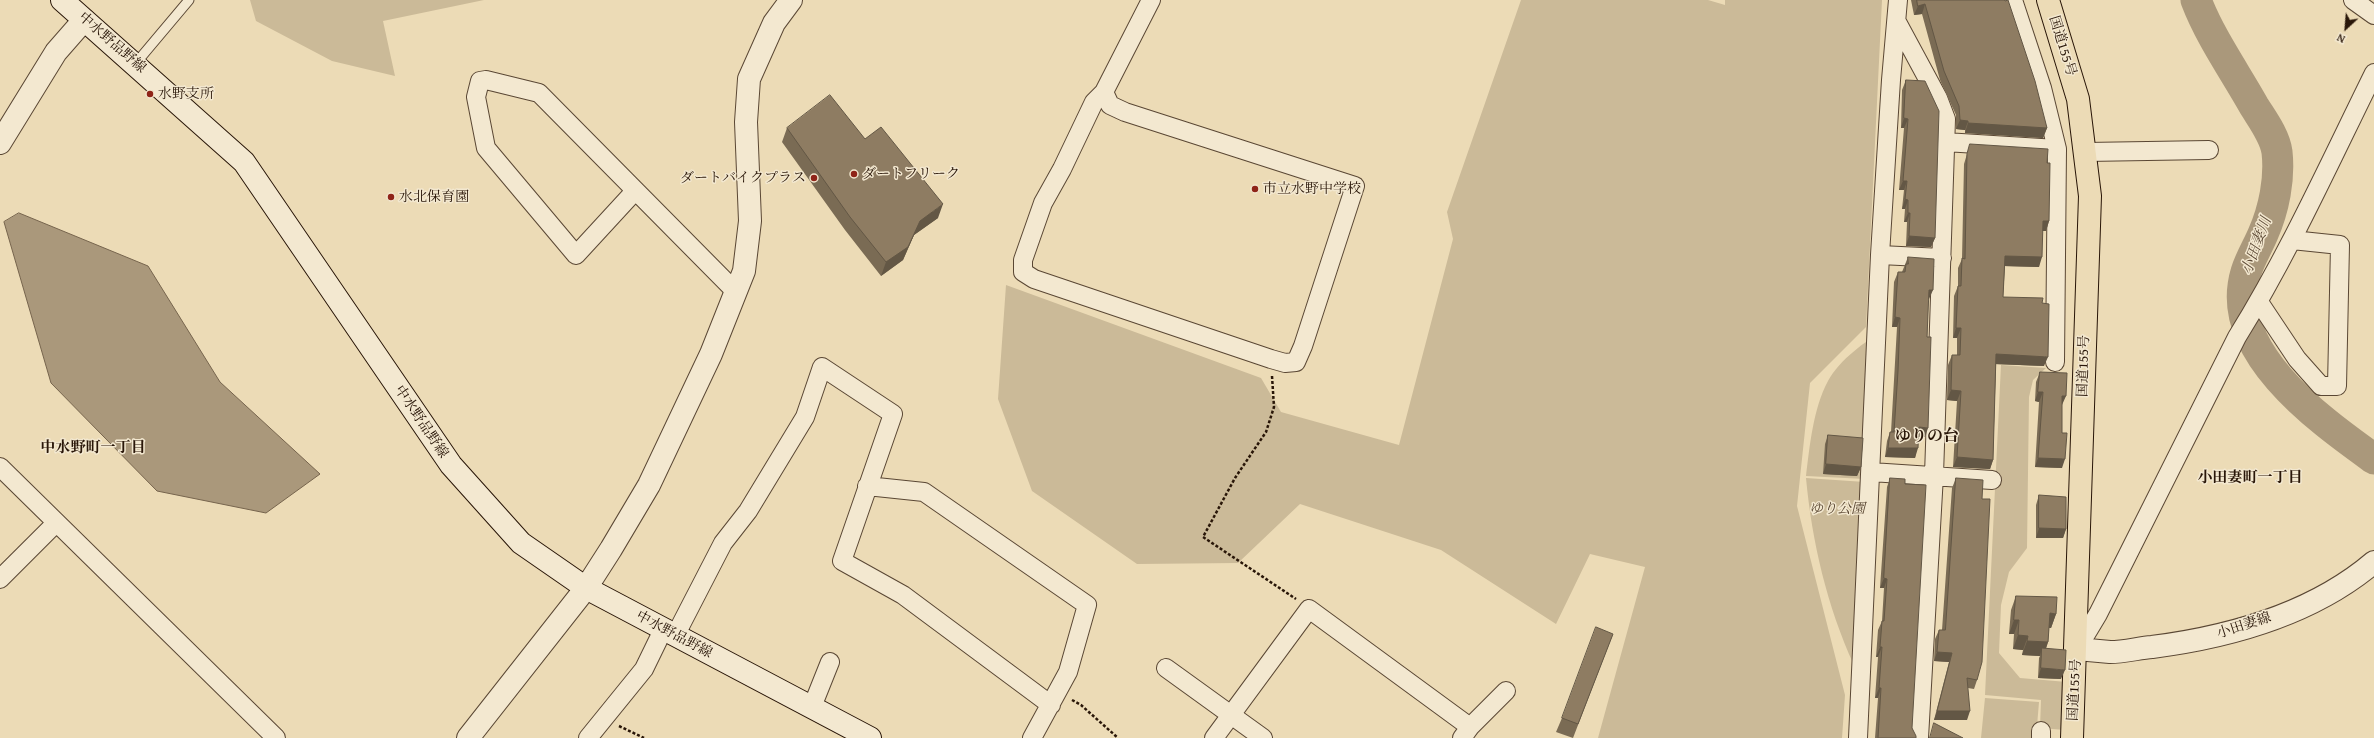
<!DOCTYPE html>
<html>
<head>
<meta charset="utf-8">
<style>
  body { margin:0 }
  #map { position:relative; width:2374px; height:738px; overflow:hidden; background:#ecdbb6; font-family:"Gentium Book Plus",serif }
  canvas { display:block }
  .north { position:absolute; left:2326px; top:8px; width:40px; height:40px; -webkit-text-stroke:3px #f3e8d0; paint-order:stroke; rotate:206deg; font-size:11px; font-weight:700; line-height:16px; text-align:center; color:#291608 }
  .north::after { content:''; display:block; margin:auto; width:14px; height:18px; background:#291608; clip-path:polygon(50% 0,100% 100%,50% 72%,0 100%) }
</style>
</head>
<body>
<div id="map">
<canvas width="2374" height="738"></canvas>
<div class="north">N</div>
</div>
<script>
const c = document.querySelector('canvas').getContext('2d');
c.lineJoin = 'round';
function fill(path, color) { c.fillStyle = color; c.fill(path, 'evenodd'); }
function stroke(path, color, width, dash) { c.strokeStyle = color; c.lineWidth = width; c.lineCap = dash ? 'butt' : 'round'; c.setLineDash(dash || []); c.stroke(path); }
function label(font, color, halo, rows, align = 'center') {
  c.font = font + ' "Gentium Book Plus","Noto Serif JP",serif'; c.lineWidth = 3; c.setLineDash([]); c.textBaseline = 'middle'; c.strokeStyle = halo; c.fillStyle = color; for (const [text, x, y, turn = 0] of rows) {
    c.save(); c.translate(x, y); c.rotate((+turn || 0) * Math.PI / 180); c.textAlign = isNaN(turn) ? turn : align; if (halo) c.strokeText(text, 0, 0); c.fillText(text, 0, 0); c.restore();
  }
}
const green = new Path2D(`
  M250 0H484L383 21 395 76 332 61 256 21Z
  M1521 0H1708L1725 5V0H1882L1866 327 1810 383 1797 506 1845 695 1842 738H1598L1645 567 1590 554 1556 624 1441 550 1300 504 1238 563 1137 564 1032 491 998 399 1006 285 1261 378 1281 412 1399 445 1453 239 1447 212Z
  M1885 329 1865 479 1806 476C1810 445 1813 409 1828 381 1840 359 1865 342 1885 329Z
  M2001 365 2046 368 2033 380 2029 397 2027 548 2009 572 2001 605 1999 653 2020 678 2067 682 2065 730 2040 728 2041 700 1985 695Z
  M1806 478 1865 482 1854 665C1827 606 1812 542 1806 478Z
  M1985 698 2039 702 2036 738H1981Z`);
const water = new Path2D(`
  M19 213 148 266 220 382 320 474 266 513 157 491 51 383 4 222Z`);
const river = new Path2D(`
  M2196 0C2210 37 2235 72 2254 106 2262 119 2275 136 2277 152 2280 179 2274 209 2263 234 2258 246 2250 259 2246 272 2222 351 2320 420 2374 459`);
const path = new Path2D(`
  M1272 376 1274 407 1266 432 1235 478 1203 537 1296 599
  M1072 700 1081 705 1118 738
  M619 726 644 738`);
const service = new Path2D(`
  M136 63 189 0`);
const minor = new Path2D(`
  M2013 0 2042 88 2057 149 2055 362
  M2353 0 2374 15
  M1897 22 1938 98 1946 119 1934 475 1919 738
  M1104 92 1110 105 1125 112 1355 186 1303 346 1296 362 1285 363 1271 359 1034 279 1023 272V260L1043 203 1062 169 1094 102 1104 92 1151 0
  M1945 142 2057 149
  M2086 152 2209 150
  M634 192 576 255 486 148 476 97 480 81 486 80 539 93 736 292
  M1880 255 1942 258
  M2259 302 2297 359 2321 386H2337L2340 245 2292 240
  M0 467 276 738
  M1871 472 1992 480
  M867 486 924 492 1087 605 1068 672 1032 738
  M0 579 56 523
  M675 636 723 543 748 511 805 417 822 367 893 414 842 561 903 595 1051 705
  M2077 649 2098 614 2237 337C2289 253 2330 162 2374 73
  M1166 668 1263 738
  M812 707 830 662
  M588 738 644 669 663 630
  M1214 738 1309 609 1470 727
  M1462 738 1470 727 1506 691
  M1858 738 1880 255 1891 80 1898 0
  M2041 738V731`);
const tertiary = new Path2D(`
  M0 143 56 52 84 20
  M2077 649C2088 650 2099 651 2110 652 2124 652 2139 648 2152 647 2230 637 2313 614 2374 562
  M468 738 586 588 611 549 649 485 711 354 744 271 750 221 746 122 749 79 774 23 791 0`);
const secondary = new Path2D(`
  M62 0 244 162 451 465 521 543 586 588 870 738`);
const trunk = new Path2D(`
  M2048 0 2078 99 2090 196 2072 738`);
const wall = new Path2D(`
  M1911 0H2005L2047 128 2043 138 1965 133V130L1956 129V115L1940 80 1922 14 1914 15Z
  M1906 80 1935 238 1931 247 1906 246 1907 222H1904L1905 209H1902L1904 190H1899L1904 128H1901L1902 90Z
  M787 128 865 139 938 218 914 235 903 260 881 276 845 230 782 142Z
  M1970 144 2047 163 2049 221 2046 231H2042L2039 267 2005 266 2003 297 2042 303 2044 366 1996 364 1993 460 1990 469 1953 467 1957 401 1947 400 1948 365 1952 355H1957V338H1953L1954 296 1958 286V268L1962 259 1964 164Z
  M1908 257 1929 299H1928L1925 437H1919L1915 458 1885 457 1887 441 1890 432H1891L1894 380 1897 327H1892L1894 282 1898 272H1902Z
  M2040 372 2062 405V468L2035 467 2039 402 2035 401 2036 382Z
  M1828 435 1861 467 1857 476 1823 474 1825 444Z
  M1890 478 1905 484 1912 728 1916 738H1875L1878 698H1875L1878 657H1876L1878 630 1882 621 1884 588H1880L1887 487Z
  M1956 478 1982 499 1977 680 1974 689 1968 688 1967 720H1934L1949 662 1934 661 1935 639 1939 630H1942L1952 488Z
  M2039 495 2066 529 2063 538H2036V505Z
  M2016 596 2056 614 2051 628H2049L2048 642 2046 649 2061 679 2038 678 2039 658 2040 656 2022 655 2023 650 2013 649 2014 634H2009L2011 610Z
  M1613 634 1573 738 1556 732 1562 718Z`);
const shadedWall = new Path2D(`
  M1925 4 1922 14 1914 15 1918 6Z
  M1904 118 1908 119 1904 128H1901Z
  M1960 120 1968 121 1965 130 1956 129Z
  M1968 123 2047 128 2043 138 1965 133Z
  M1903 181H1907L1904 190H1899Z
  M1905 199 1908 200 1905 209H1902Z
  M943 204 938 218 914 235 903 260 881 276 886 262 920 221Z
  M1908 213H1910L1907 222H1904Z
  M2043 221H2049L2046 231H2039Z
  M1909 236 1935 238 1931 247 1906 246Z
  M2005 256 2042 257 2039 267 2002 266Z
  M1929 290H1933L1929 299H1925Z
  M1895 317 1900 318 1897 327H1892Z
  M1956 328H1961L1957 338H1953Z
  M1996 354 2048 357 2044 366 1993 364Z
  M1951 390 1961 391 1957 401 1947 400Z
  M2038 392H2043L2039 402 2035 401Z
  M2062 396H2066L2062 405H2058Z
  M1919 427 1928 428 1925 437H1916Z
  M1888 448H1918L1915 458 1885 457Z
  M1957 457 1993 460 1990 469 1953 467Z
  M2038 458 2065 459 2062 468 2035 467Z
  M1826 464 1861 467 1857 476 1823 474Z
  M2039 528 2066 529 2063 538H2036Z
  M1884 578 1887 579 1884 588H1880Z
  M2050 613 2056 614 2051 628 2045 627Z
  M2014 620H2019L2014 634H2009Z
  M2018 635 2028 636 2023 650 2013 649Z
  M2027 641 2048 642 2043 656 2042 648 2040 656 2022 655Z
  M1880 647H1882L1878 657H1876Z
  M1937 652 1952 653 1949 662 1934 661Z
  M2041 668 2065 670 2061 679 2038 678Z
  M1879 688H1881L1878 698H1875Z
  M1937 711H1970L1967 720H1934Z`);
const building = new Path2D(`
  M1917 0H2005V1L2008 0 2035 81 2047 128 1968 123V121L1960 120 1959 106 1944 71 1925 4 1918 6Z
  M1906 80 1925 81 1939 111 1935 238 1909 236 1910 213H1908V200L1905 199 1907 181H1903L1908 119 1904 118Z
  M830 95 865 139 881 127 943 204 920 221 908 247 886 262 850 217 787 128Z
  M1970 144 2048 149 2047 163H2050L2049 221H2043L2042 257 2005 256 2003 297 2043 298 2042 303 2049 304 2048 357 1996 354 1993 460 1957 457 1961 391 1951 390 1952 355H1960L1961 328H1956L1958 286H1961L1962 258 1965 259 1967 154Z
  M1908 257 1934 259 1933 290H1929L1927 337H1931L1928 428 1919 427 1918 448H1888L1890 432H1894L1898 371 1900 318 1895 317 1898 272H1905L1906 264H1908Z
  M2040 372 2067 373 2066 396H2062V433H2067L2065 459 2038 458 2043 392H2038Z
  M1828 435 1863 438 1861 467 1826 464Z
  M1890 478 1905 479V484L1926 485 1912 728 1916 736V738H1878L1881 688H1879L1882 647H1880L1882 621H1884L1887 579 1884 578Z
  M1956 478 1983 480 1982 499H1990L1982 662 1977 680 1967 678 1970 711H1937L1952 653 1937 652 1939 630H1945Z
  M2039 495 2066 497V529L2039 528Z
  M2016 596 2057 597 2056 614 2050 613 2048 642 2027 641 2028 636 2018 635 2019 620H2014Z
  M1596 627 1613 634 1578 724 1562 718Z
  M2042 648 2066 650 2065 670 2041 668Z
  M1934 723 1963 738H1930Z`);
const markers = [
  [150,94,4,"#8f2418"],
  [854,174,4,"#8f2418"],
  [814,178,4,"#8f2418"],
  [1255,189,4,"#8f2418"],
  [391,197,4,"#8f2418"]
];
const streetNames = [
  ["中水野品野線",112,43,41],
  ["国道155号",2062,46,73],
  ["国道155号",2084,366,-88],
  ["中水野品野線",421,422,56],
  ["小田妻線",2244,626,-18],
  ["中水野品野線",674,635,28],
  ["国道155号",2075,690,-87]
];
const poiNames = [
  ["水野支所",158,94],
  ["ダートフリーク",862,174],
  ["ダートバイクプラス",806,178,"right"],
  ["市立水野中学校",1263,189],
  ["水北保育園",399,197]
];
const parkNames = [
  ["ゆり公園",1837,509]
];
const waterNames = [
  ["小田妻川",2257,246,-70]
];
const neighbourhoodNames = [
  ["中水野町一丁目",93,448],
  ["小田妻町一丁目",2250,478]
];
const quarterNames = [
  ["ゆりの台",1927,437]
];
fill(green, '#cbba98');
fill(water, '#aa987b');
stroke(water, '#76644d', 1);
stroke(river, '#aa987b', 31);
stroke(service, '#5a4734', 11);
stroke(minor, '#5a4734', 20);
stroke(tertiary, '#5a4734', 24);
stroke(secondary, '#291608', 24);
stroke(trunk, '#291608', 24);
stroke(path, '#291608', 2.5, [3, 2]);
stroke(service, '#f3e8d0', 9);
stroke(minor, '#f3e8d0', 18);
stroke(tertiary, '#f3e8d0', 22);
stroke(secondary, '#f3e8d0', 22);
stroke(trunk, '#ecdbb6', 22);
fill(wall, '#7a6b54');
fill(shadedWall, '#635745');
fill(building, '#8e7c62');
stroke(building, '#635745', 1);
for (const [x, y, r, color] of markers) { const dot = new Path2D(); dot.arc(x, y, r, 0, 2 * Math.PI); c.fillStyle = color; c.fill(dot); stroke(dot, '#f3e8d0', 1.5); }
label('14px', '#291608', '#f3e8d0', streetNames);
label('14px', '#291608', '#f3e8d0', poiNames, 'left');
label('italic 14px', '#5a4733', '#f3e8d0', parkNames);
label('italic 15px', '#5d4a36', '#f3e8d0', waterNames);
label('bold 15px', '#291608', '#f3e8d0', neighbourhoodNames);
label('bold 16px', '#291608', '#f3e8d0', quarterNames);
</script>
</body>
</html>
